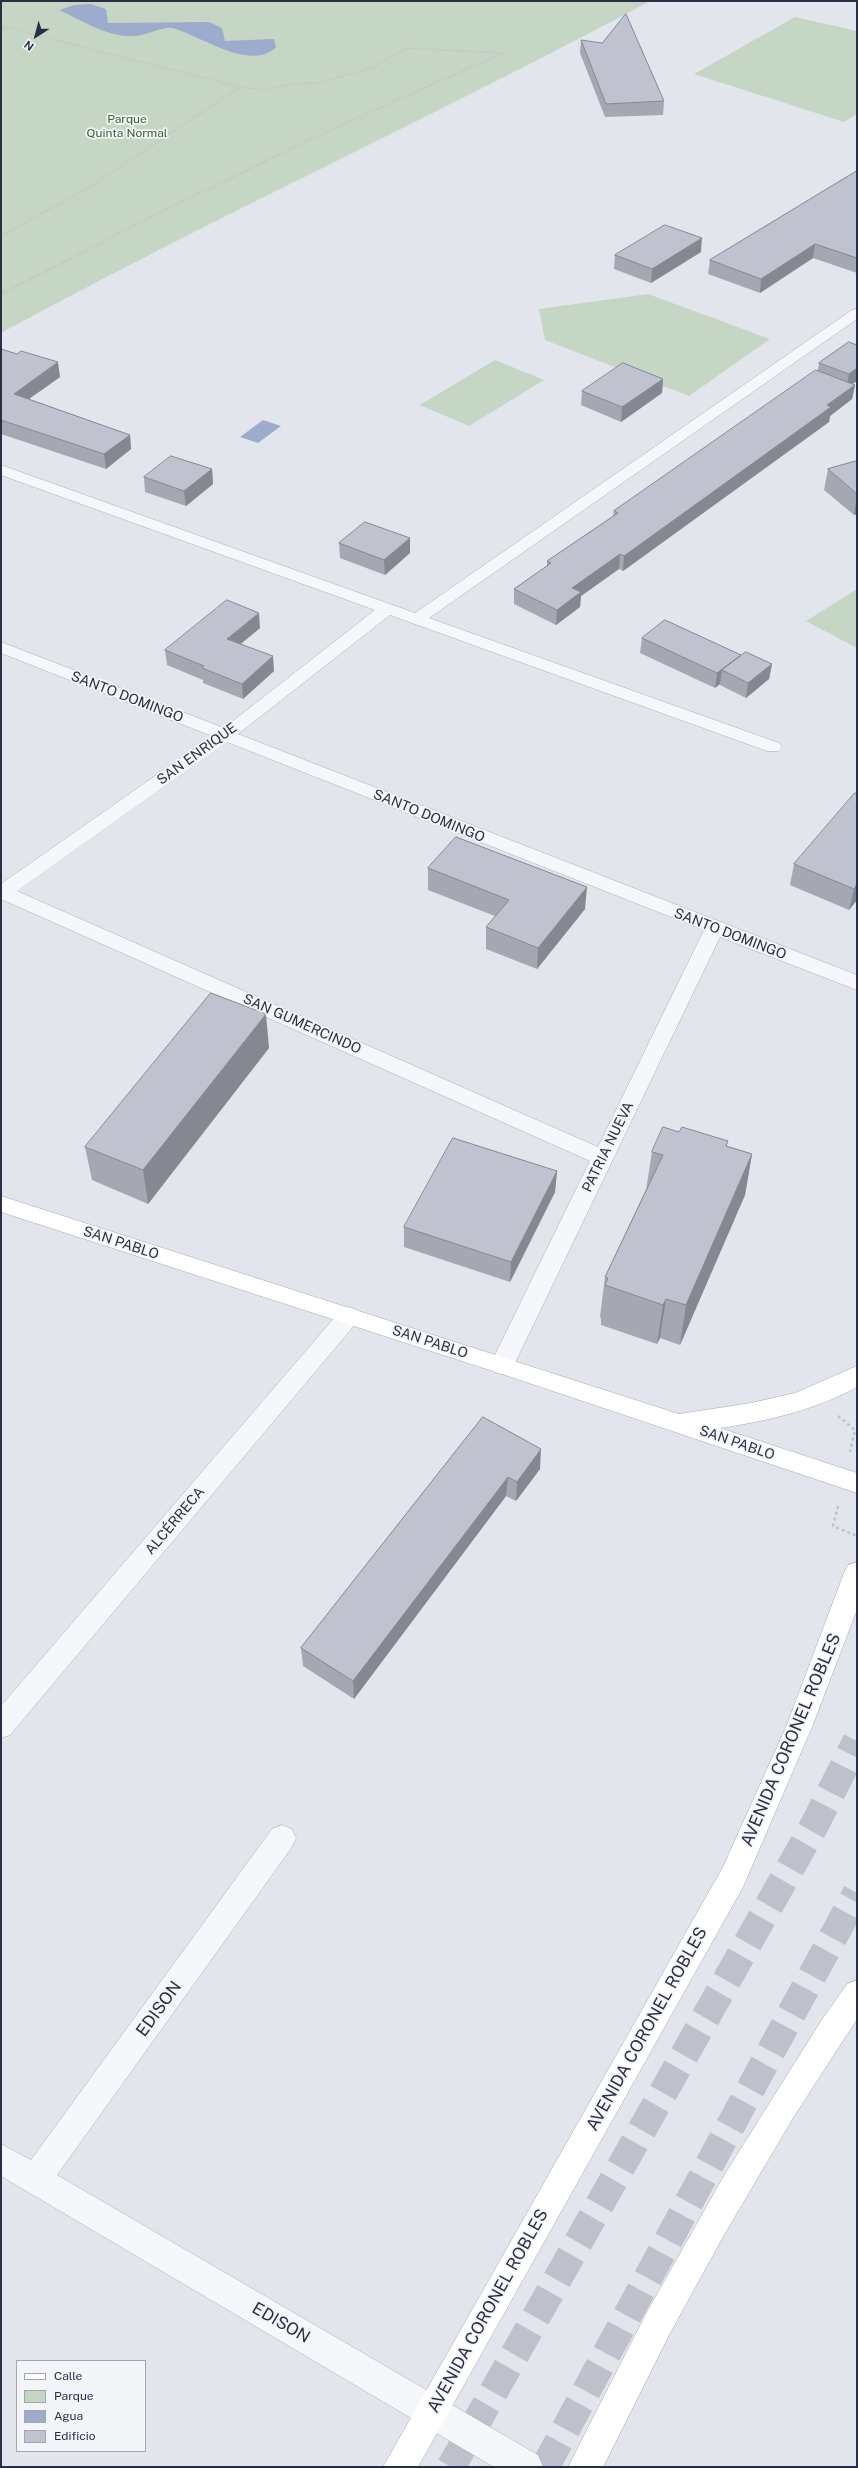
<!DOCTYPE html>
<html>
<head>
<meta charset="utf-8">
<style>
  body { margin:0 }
  #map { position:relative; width:858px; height:2468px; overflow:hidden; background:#e3e5ec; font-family:"Public Sans",sans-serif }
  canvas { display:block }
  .frame { position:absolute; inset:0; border:2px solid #2a2f45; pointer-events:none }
  .legend { position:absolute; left:16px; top:2360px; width:130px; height:92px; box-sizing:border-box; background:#f3f5f9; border:1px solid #a3a6b1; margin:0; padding:5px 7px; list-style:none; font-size:12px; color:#2a2f45 }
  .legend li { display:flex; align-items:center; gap:8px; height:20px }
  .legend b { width:20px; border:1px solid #a3a6b1 }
  .north { position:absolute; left:16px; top:16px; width:40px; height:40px; -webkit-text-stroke:3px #f3f5f9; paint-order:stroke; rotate:216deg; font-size:11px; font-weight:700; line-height:16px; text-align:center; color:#2a2f45 }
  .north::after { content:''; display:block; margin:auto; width:14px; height:18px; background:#2a2f45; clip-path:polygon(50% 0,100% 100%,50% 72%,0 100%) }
</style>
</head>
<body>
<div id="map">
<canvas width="858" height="2468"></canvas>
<div class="frame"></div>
<ul class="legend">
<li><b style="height:5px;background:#fff"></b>Calle</li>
<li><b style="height:11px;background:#c5d6c4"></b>Parque</li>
<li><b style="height:11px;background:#9dabcd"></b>Agua</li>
<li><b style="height:11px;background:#c0c3cf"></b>Edificio</li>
</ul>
<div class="north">N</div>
</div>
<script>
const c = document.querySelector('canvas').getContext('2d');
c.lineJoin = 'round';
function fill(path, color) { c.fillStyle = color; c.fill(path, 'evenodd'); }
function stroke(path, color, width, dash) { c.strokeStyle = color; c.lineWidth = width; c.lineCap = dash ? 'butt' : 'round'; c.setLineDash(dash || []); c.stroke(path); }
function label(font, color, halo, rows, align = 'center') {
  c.font = font + ' "Public Sans",sans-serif'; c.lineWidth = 3.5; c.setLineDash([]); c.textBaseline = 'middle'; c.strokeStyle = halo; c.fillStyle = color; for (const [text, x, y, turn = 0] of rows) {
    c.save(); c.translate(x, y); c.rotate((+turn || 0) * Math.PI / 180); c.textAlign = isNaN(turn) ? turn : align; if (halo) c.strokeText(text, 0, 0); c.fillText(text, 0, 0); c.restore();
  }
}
const green = new Path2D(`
  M1 1H650C436 116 214 217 1 333Z
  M795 17 857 31V114L844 122 694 74Z
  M648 294 770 339 689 396 545 340 539 309Z
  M495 360 544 380 469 426 420 405Z
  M857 589V648L806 621Z`);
const water = new Path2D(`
  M91 4 106 9 108 23 209 22 222 28 225 41 274 39 276 47C251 73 198 34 172 28 164 26 144 36 134 36 109 38 81 20 59 10L74 5Z
  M263 420 281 426 258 443 240 437Z`);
const highwayTunnel = new Path2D(`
  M451 2467 814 1826 857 1741
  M545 2467 857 1893`);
const pathFar1 = new Path2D(`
  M1 26 240 87 266 90 292 84 320 83 371 68 408 48 503 53
  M1 236 93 185 239 88
  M1 294 165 210 324 133 503 53`);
const path = new Path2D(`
  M838 1416 855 1430 850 1452
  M838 1506 833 1526 857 1536`);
const minor = new Path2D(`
  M857 309V319L429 618 779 743 782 747 779 751H767L390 615 238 734 857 975V990L720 937 514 1365 510 1372 502 1374 494 1372 490 1365 590 1161 1 899V884L212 736 1 653V642L224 728 375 610 1 475V465L415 613 852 310ZM227 742 704 930 598 1147 17 891Z
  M349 1307 357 1310 360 1316 357 1322 10 1735 1 1738V1706L341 1310Z
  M282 1825 292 1829 296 1838 292 1847 57 2175 538 2455 543 2467H494L1 2176V2144L31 2160 272 1829Z`);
const major = new Path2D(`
  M1 1196 679 1414 751 1403 795 1393 857 1366V1387C815 1410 768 1421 720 1428L857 1473V1493L502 1374 1 1212Z
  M857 1562 856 1612 812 1727 743 1887 418 2467H383L723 1867 786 1727 844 1573 848 1565Z
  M857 1980V2019L793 2118 724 2235 669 2335 603 2467H568L647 2312 725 2174 821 2021 847 1984Z`);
const wall = new Path2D(`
  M581 40 664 101 663 115 605 117 580 53Z
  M857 171V273L813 258 760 293 708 274 710 260Z
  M701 252 651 283 614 269 615 255Z
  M849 342 857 381 852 384 855 385 852 399 830 416 829 422 623 571 619 569 581 596 580 607 556 625 514 604V589L547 566V561L613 516 614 511 818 370 819 363Z
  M1 349 60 377 29 399 130 435 131 449 106 469 1 434Z
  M663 379 662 393 621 422 581 405 582 391Z
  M857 461V514L854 515 824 490 828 469Z
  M212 469 213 484 186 506 145 492 144 477Z
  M410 538V553L385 575 340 558 339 543Z
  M260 628 241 644 274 671 243 699 203 683V680L167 665 165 650Z
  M642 638 741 655 740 656 772 664 769 679 746 698 720 685V684L715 688 640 653Z
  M857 794V900L849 910 790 885 794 864Z
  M428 868 585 909 537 969 486 949V927L495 916 428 890Z
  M269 1048 148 1204 92 1180 85 1147Z
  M727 1146 752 1154 745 1195 680 1345 660 1338 657 1344 601 1325V1318L600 1317 605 1277 646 1190 652 1152Z
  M557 1171 555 1192 510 1282 404 1247V1227Z
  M483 1417 540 1469 516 1501 506 1496 354 1699 303 1666 301 1648Z`);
const shadedWall = new Path2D(`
  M702 238 701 252 651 283 652 269Z
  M815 244 813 258 760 293 761 279Z
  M58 362 60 377 16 408 14 394Z
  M857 368V381L846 388 849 374Z
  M663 379 662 393 621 422 622 407Z
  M855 385 852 399 830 416 829 422 623 571 624 556 827 405Z
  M130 435 131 449 106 469 104 454Z
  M212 469 213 484 186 506 184 491Z
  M857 497V514L854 515Z
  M410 538V553L385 575 384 560Z
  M620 554 619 569 581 596 580 607 556 625 557 610 572 588Z
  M259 613 260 628 228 654 227 639Z
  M741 655 738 670H722L720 684 715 688 717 673Z
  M273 656 274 671 243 699 242 684Z
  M772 664 769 679 746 698 748 683Z
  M857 884V900L849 910 854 889Z
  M587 887 585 909 537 969 538 948Z
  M266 1014 269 1048 148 1204 143 1170Z
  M752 1154 745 1195 680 1345 686 1305Z
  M557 1171 555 1192 510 1282 511 1262Z
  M666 1299 660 1338 657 1344 663 1305Z
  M541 1449 540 1469 516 1501 517 1482Z
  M508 1477 506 1496 354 1699 353 1681Z`);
const building = new Path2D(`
  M626 14 664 101 606 104 581 40 602 43Z
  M857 171V258L815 244 761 279 710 260Z
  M665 225 702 238 652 269 615 255Z
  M849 342 857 345V368L849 374 819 363Z
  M1 349 17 354 21 351 58 362 14 394 130 435 104 454 1 420Z
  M623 363 663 379 622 407 582 391Z
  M816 370 855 385 827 405 831 407 624 556 620 554 572 588 581 592 557 610 514 589 551 563 547 561 618 513 614 511Z
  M171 456 212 469 184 491 144 477Z
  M857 461V494L828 469Z
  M365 522 410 538 384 560 339 543Z
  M227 600 259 613 227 639 273 656 242 684 202 668 204 666 165 650Z
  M665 620 741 655 717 673 642 638Z
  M746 652 772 664 748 683 722 670Z
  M855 793 857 794V884L854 889 794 864Z
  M456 837 587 887 538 948 486 927 509 900 428 868Z
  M211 993 266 1014 143 1170 85 1147Z
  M663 1127 679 1132 682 1127 728 1141 726 1146 752 1154 686 1305 666 1299 663 1305 605 1285 608 1278 605 1277 663 1155 652 1152Z
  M453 1138 557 1171 511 1262 404 1227Z
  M483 1417 541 1449 517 1482 508 1477 353 1681 301 1648Z`);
const farParknames = [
  ["Parque",127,119],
  ["Quinta Normal",127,133]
];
const streetNames = [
  ["SANTO DOMINGO",127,697,21],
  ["SAN ENRIQUE",197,754,-36],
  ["SANTO DOMINGO",429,816,22],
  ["SANTO DOMINGO",730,934,21],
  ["SAN GUMERCINDO",302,1024,24],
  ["PATRIA NUEVA",608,1147,-64],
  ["SAN PABLO",121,1243,18],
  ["SAN PABLO",430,1342,18],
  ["SAN PABLO",737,1443,19],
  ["ALCÉRRECA",175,1521,-50]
];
const nearStreetnames = [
  ["AVENIDA CORONEL ROBLES",791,1740,-67],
  ["EDISON",159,2009,-54],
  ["AVENIDA CORONEL ROBLES",647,2029,-61],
  ["AVENIDA CORONEL ROBLES",488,2311,-61],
  ["EDISON",281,2323,30]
];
fill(green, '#c5d6c4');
fill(water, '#9dabcd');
stroke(highwayTunnel, '#bec1cb', 29, [29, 14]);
stroke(minor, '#acaeba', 1);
stroke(major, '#a2a7b8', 1);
stroke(pathFar1, '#c1c3cb', 1.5, [1.5, 1.5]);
stroke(path, '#c1c3cb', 2.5, [3, 3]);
fill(minor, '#f6f7fa');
fill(major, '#fff');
fill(wall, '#a5a8b2');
fill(shadedWall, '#868891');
fill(building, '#c0c3cf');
stroke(building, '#868891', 1);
label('12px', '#366236', '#f3f5f9', farParknames);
label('14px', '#2a2f45', '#f3f5f9', streetNames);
label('17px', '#2a2f45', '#f3f5f9', nearStreetnames);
</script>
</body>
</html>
